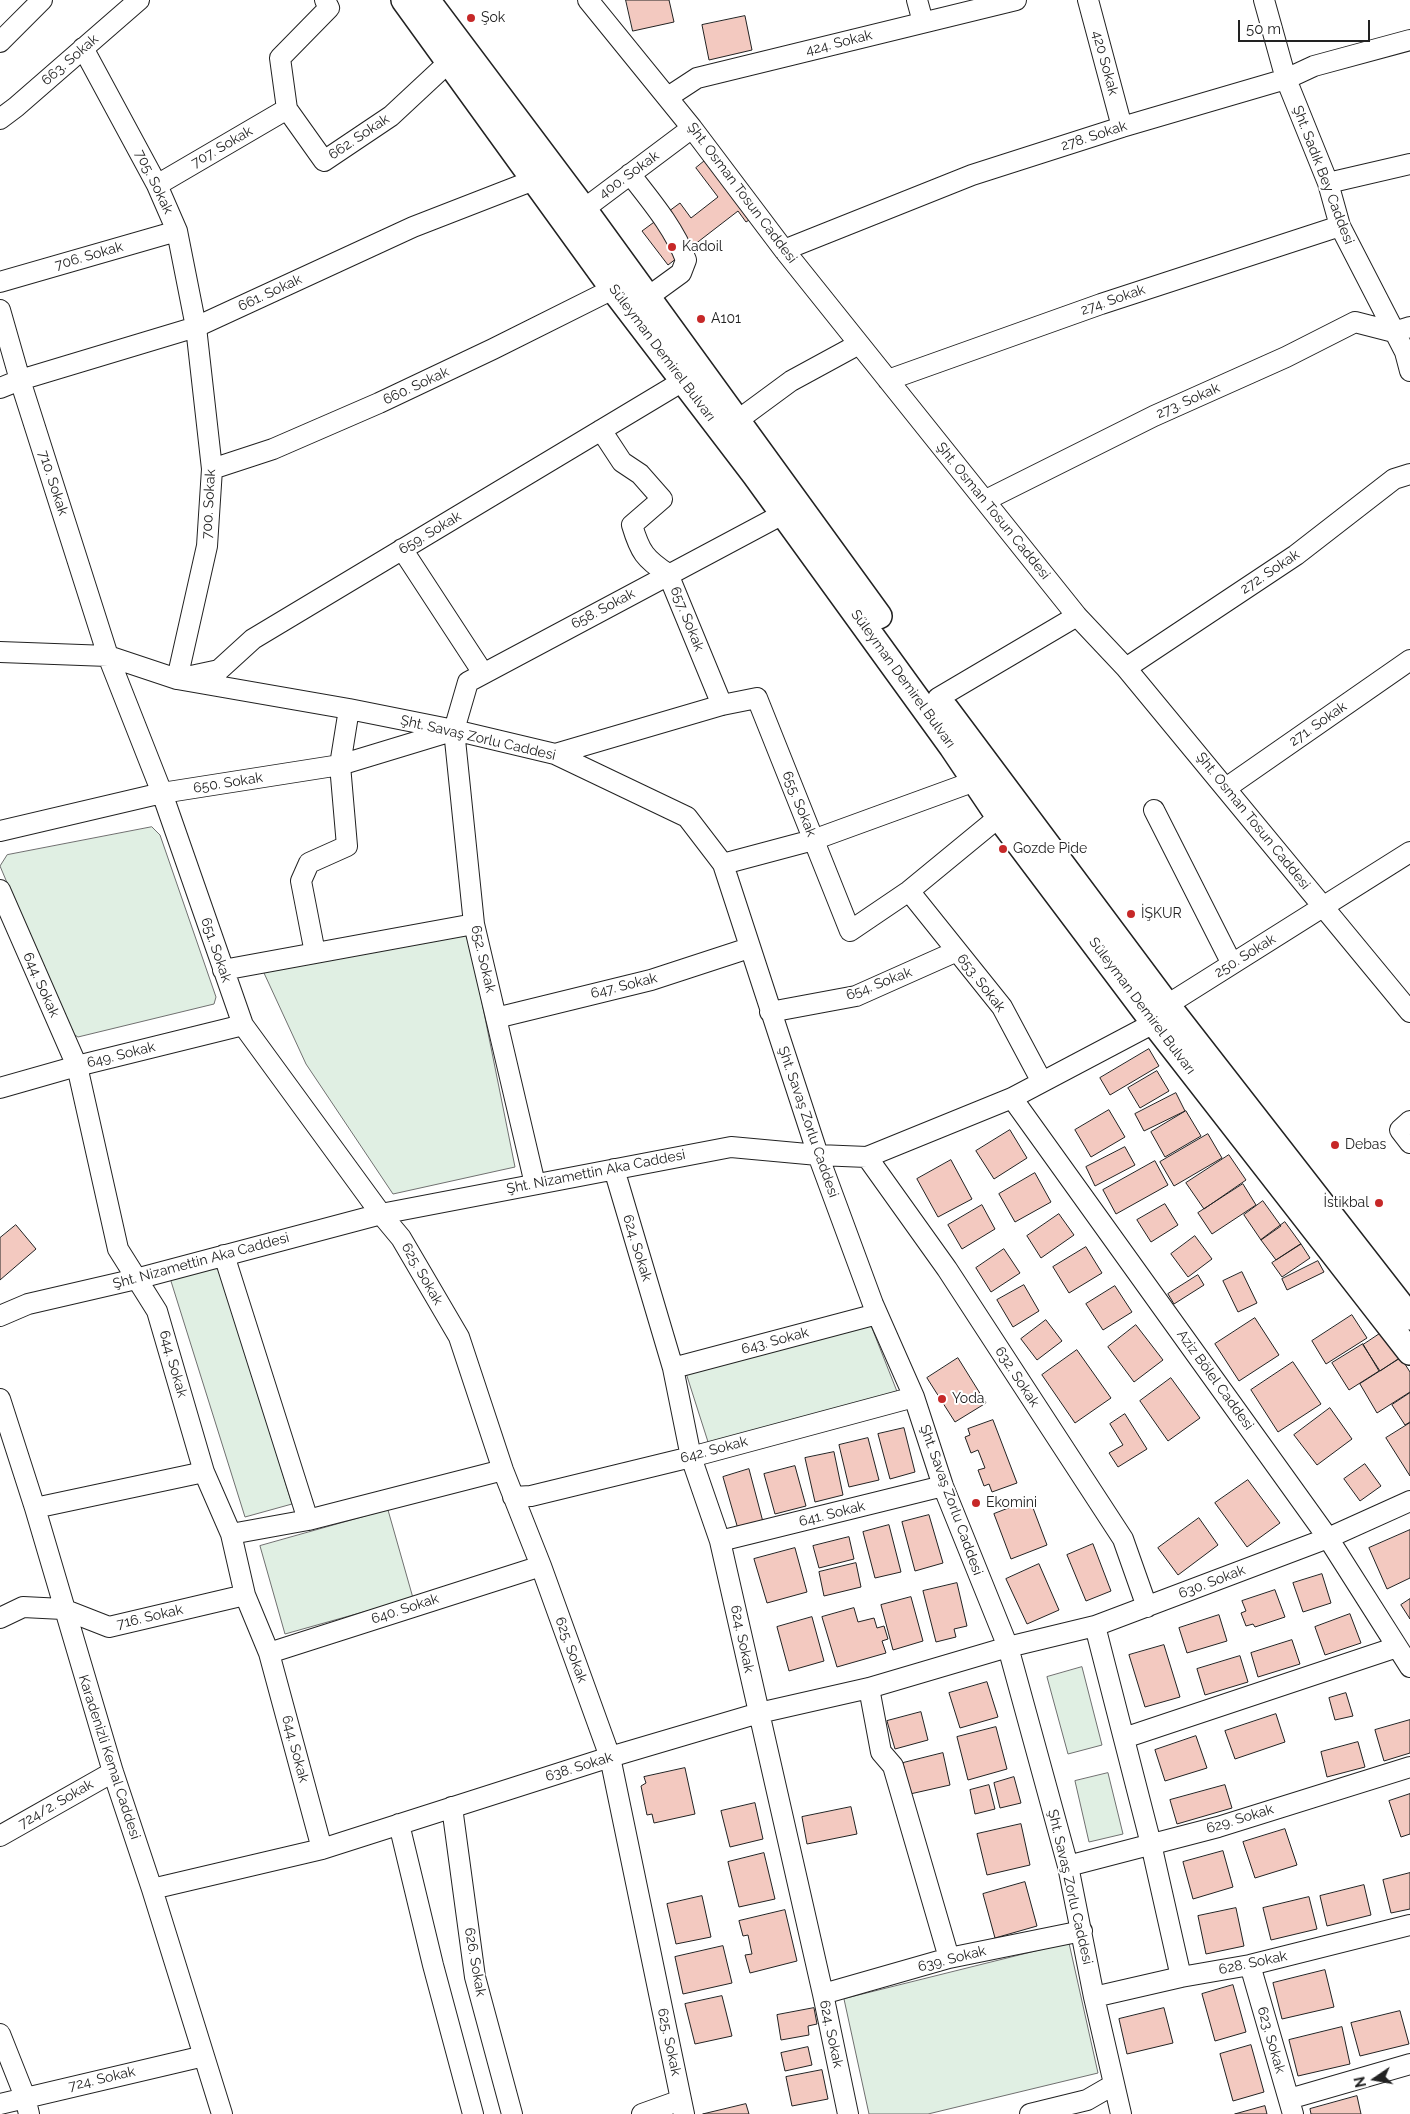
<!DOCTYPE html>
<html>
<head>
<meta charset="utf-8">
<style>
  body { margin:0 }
  #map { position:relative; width:1410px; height:2114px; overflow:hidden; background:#fff; font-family:Raleway,sans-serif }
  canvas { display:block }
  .north { position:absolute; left:1350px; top:2054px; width:50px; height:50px; -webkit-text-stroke:4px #fff; paint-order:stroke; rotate:258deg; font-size:14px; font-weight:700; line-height:20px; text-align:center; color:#222 }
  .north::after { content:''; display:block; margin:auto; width:18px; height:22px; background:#222; clip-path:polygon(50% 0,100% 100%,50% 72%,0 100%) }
  .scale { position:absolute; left:1238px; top:20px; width:132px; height:22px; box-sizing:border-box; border:2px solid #222; border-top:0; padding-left:6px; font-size:15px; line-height:18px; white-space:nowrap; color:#222; -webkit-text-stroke:4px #fff; paint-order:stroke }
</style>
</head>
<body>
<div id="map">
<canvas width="1410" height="2114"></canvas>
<div class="north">N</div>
<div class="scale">50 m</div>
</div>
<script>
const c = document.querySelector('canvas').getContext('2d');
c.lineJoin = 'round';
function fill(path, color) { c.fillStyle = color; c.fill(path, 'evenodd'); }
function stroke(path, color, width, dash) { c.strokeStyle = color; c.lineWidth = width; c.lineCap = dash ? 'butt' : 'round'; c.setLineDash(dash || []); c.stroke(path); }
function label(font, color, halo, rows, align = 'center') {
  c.font = font + ' Raleway,sans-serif'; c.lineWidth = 4; c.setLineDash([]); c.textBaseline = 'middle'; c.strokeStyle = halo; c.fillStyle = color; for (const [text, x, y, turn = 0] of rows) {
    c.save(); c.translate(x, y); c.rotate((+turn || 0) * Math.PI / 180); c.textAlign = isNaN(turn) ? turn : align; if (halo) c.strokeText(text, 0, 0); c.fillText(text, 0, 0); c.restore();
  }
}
const green = new Path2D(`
  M152 827 160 835 216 997 214 1004 78 1037 70 1032 0 866 7 855Z
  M468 933 515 1167 393 1194 306 1064 264 973Z
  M219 1265 292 1504 245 1517 170 1278Z
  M870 1323 898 1394 709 1445 686 1373Z
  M388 1510 413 1598 285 1634 260 1546Z
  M1082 1667 1102 1745 1068 1754 1047 1677Z
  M1108 1773 1123 1834 1089 1842 1075 1781Z
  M1069 1943 1098 2073 928 2114H869L844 1999Z`);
const building = new Path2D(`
  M626 0H669L674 22 633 31Z
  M745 16 752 50 709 60 702 25Z
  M707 159 752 218 746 222 738 211 668 265 642 231 680 203 691 218 718 197 696 168Z
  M1149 1049 1159 1066 1110 1095 1100 1078Z
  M1157 1071 1169 1091 1140 1108 1128 1088Z
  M1176 1093 1185 1111 1144 1131 1135 1114Z
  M1109 1110 1125 1137 1091 1157 1075 1130Z
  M1186 1111 1201 1136 1165 1157 1151 1132Z
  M1010 1130 1027 1158 994 1179 976 1151Z
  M1208 1134 1222 1158 1174 1186 1160 1162Z
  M1125 1147 1135 1165 1095 1186 1086 1167Z
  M1229 1155 1246 1180 1204 1209 1186 1183Z
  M951 1160 972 1199 938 1217 917 1179Z
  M1155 1161 1168 1185 1116 1214 1103 1190Z
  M1035 1173 1051 1202 1015 1222 999 1194Z
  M1243 1184 1256 1205 1212 1234 1198 1213Z
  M1263 1201 1281 1226 1261 1240 1244 1215Z
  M1165 1204 1178 1225 1151 1242 1137 1220Z
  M982 1205 995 1229 962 1249 948 1225Z
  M1059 1214 1074 1235 1041 1258 1027 1236Z
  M1285 1222 1301 1244 1276 1260 1261 1240Z
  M16 1225 36 1249 0 1280V1238Z
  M1195 1236 1212 1259 1188 1277 1171 1254Z
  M1301 1244 1310 1258 1282 1277 1272 1263Z
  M1086 1247 1102 1273 1069 1293 1053 1267Z
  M1004 1249 1020 1273 991 1292 976 1268Z
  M1318 1261 1324 1272 1287 1290 1282 1279Z
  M1242 1272 1257 1303 1238 1312 1223 1281Z
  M1198 1275 1204 1285 1174 1304 1168 1294Z
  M1024 1285 1039 1311 1013 1327 997 1300Z
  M1115 1286 1132 1312 1103 1330 1086 1304Z
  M1352 1315 1367 1338 1326 1364 1312 1341Z
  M1255 1318 1279 1355 1239 1381 1215 1344Z
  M1046 1320 1062 1341 1037 1360 1021 1339Z
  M1136 1325 1163 1360 1134 1382 1108 1347Z
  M1384 1331 1401 1357 1380 1371 1363 1345Z
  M1363 1344 1379 1371 1349 1390 1332 1363Z
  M1077 1350 1111 1398 1075 1423 1042 1375Z
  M958 1358 986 1403 955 1422 927 1378Z
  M1401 1358 1410 1372V1392L1377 1413 1360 1384Z
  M1293 1362 1321 1404 1278 1432 1251 1390Z
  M1171 1378 1200 1418 1168 1441 1140 1401Z
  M1410 1393V1422L1405 1425 1392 1405Z
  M1330 1408 1352 1439 1317 1465 1294 1435Z
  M1125 1414 1147 1449 1118 1467 1109 1453 1123 1445 1110 1424Z
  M993 1420 1017 1483 992 1492 989 1484 984 1486 978 1470 985 1468 978 1450 971 1453 965 1437 970 1435 968 1429Z
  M1410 1423V1476L1386 1438Z
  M904 1428 915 1472 890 1479 878 1434Z
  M868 1438 879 1480 849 1487 839 1445Z
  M834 1452 843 1495 815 1502 805 1458Z
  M1365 1464 1381 1486 1360 1501 1344 1479Z
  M795 1466 806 1506 775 1514 764 1474Z
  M749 1469 763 1522 738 1529 723 1477Z
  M1248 1480 1280 1523 1247 1547 1215 1503Z
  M1030 1500 1047 1545 1011 1559 994 1514Z
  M929 1515 943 1563 915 1571 902 1522Z
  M1199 1518 1218 1545 1178 1575 1158 1548Z
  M889 1525 901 1572 875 1578 863 1532Z
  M1410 1530V1578L1387 1589 1369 1548Z
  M849 1537 854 1559 819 1568 813 1546Z
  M1093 1544 1111 1591 1086 1601 1067 1555Z
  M795 1548 807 1592 767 1603 754 1559Z
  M856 1563 861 1587 824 1596 819 1572Z
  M1039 1564 1059 1610 1027 1624 1006 1579Z
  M1322 1574 1331 1603 1303 1612 1293 1583Z
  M957 1583 967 1626 954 1629 956 1637 936 1642 923 1591Z
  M1275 1590 1285 1617 1255 1627 1253 1624 1246 1626 1241 1613 1246 1611 1242 1601Z
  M911 1597 923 1641 893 1650 881 1605Z
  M1410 1599V1619L1401 1605Z
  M854 1608 858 1622 874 1618 877 1628 884 1626 888 1639 882 1641 886 1653 837 1667 822 1617Z
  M1350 1614 1361 1643 1325 1655 1315 1627Z
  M1219 1615 1227 1641 1187 1653 1179 1628Z
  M812 1617 824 1661 789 1671 777 1627Z
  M1292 1640 1300 1664 1258 1677 1251 1653Z
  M1164 1645 1180 1697 1145 1707 1129 1655Z
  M1240 1656 1248 1682 1205 1695 1197 1669Z
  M987 1682 998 1717 960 1728 949 1693Z
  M1346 1693 1353 1716 1335 1720 1329 1698Z
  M921 1712 928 1740 895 1749 887 1721Z
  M1276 1714 1285 1742 1235 1759 1225 1731Z
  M1410 1720V1753L1384 1761 1375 1730Z
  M996 1727 1007 1769 968 1780 957 1737Z
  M1196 1736 1207 1768 1165 1781 1155 1750Z
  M1358 1742 1365 1767 1327 1777 1321 1752Z
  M943 1753 950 1785 910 1794 903 1763Z
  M685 1768 695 1814 654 1823 652 1814 647 1815 641 1786 646 1783 644 1777Z
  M1014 1777 1021 1803 1000 1808 994 1783Z
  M989 1785 995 1809 975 1814 970 1790Z
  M1225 1785 1232 1808 1177 1824 1170 1800Z
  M1410 1794V1834L1401 1837 1389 1801Z
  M755 1803 763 1839 730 1847 721 1811Z
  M851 1807 857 1834 807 1844 802 1817Z
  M1021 1824 1030 1865 987 1875 977 1834Z
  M1285 1829 1297 1865 1255 1878 1243 1842Z
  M1223 1851 1233 1887 1193 1899 1183 1862Z
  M764 1853 775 1899 739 1907 728 1862Z
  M1410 1873V1909L1391 1913 1383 1880Z
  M1025 1882 1037 1926 995 1938 983 1894Z
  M1364 1885 1371 1915 1327 1926 1320 1896Z
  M702 1896 711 1937 676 1944 667 1904Z
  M1309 1897 1317 1929 1271 1940 1263 1908Z
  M1236 1908 1244 1946 1206 1954 1198 1916Z
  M785 1910 797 1961 750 1973 745 1955 752 1954 748 1935 743 1936 739 1921Z
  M723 1946 732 1983 683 1994 675 1957Z
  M1325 1970 1334 2007 1282 2019 1273 1983Z
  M1233 1985 1246 2032 1215 2041 1202 1994Z
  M722 1996 732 2036 695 2044 685 2004Z
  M814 2008 817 2024 808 2026 809 2035 781 2040 777 2015Z
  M1164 2008 1173 2043 1127 2054 1119 2019Z
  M1400 2011 1409 2044 1360 2056 1351 2023Z
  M1342 2027 1350 2064 1298 2076 1289 2040Z
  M1251 2045 1264 2092 1233 2101 1220 2054Z
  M808 2047 812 2065 785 2071 781 2053Z
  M822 2070 828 2099 792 2106 786 2077Z
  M1357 2096 1361 2114H1311L1310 2109Z
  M746 2104 749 2114H703Z
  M1265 2106 1267 2114H1235Z`);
const minor = new Path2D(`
  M325 0 329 8 280 58 287 109 324 161 391 116 449 62
  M588 0 692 128 784 250 1077 616 1126 668 1410 1012
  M917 0 923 22
  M1088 0 1122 127
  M1264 0 1286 79 1328 183 1340 226 1405 352 1410 371
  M0 42 42 0
  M83 48 157 185 177 231 196 327 212 469 207 546 177 679 219 670 253 639 683 381
  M668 97 697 78 1016 0
  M0 119 16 107 139 0
  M630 174C651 201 674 228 686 260L681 273 648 297
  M1328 183 1410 164
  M157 185 287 109
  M572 218 692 128
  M784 250 972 175 1122 127 1286 79 1314 66 1410 40
  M0 282 177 231
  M0 310 20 380 108 656 162 793 243 1025 381 1214 401 1238 459 1337 503 1470 541 1566 610 1757 684 2114
  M888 380 1101 304 1340 226
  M0 388 20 380 196 327 413 227 534 180
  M738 420 791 381 859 344
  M601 430 622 462 640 474 662 499 632 525C640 552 645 559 668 574L722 705
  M212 469 273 449 379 403 493 349 613 289
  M986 500 1154 416 1286 357 1355 322 1394 332 1410 327
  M402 549 483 673
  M0 652 108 656 177 679 349 709 454 730 555 754 687 817 723 864 818 1155 873 1304 914 1397 943 1486 1008 1647 1068 1866 1094 1997 1121 2114
  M1126 668 1296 555 1394 479 1410 474
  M938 698 1077 616
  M555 754 722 705 757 698 850 931 909 891 999 817
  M1226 788 1410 660
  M1154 810 1232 964
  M0 831 162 793 340 765 452 731
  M723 864 813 840 975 781
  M0 890 77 1066 118 1249 157 1311 204 1472 231 1534 245 1595 269 1653 322 1849
  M909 891 1002 1007 1042 1082
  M315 953 301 881 309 863 347 846 340 765 349 709
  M223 970 474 924
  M770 1012 856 996 957 951
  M496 1018 651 980 749 948
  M0 1088 77 1066 243 1025
  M1012 1098 1328 1538 1410 1667
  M1410 1121 1400 1130 1410 1143
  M867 1157 947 1269 1123 1539 1147 1607
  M614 1169 673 1368 691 1457 720 1541 823 1994 848 2114
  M535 1184 474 924 454 730 468 682 783 514
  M224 1255 308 1520
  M0 1316 28 1304 136 1279 381 1214 731 1147 818 1155 867 1157 1012 1098 1154 1023 1167 1005 1410 852
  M673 1368 877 1314
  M0 1399 35 1508 113 1772 152 1889 222 2114
  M513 1497 531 1496 691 1457 914 1397
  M35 1508 204 1472
  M231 1534 308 1520 503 1470
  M720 1541 943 1486
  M0 1618 23 1607 63 1609 109 1627 245 1595
  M1095 1626 1151 1844 1181 1977
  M269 1653 541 1566
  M869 1688 881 1752 893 1766 949 1958
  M1124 1738 1397 1647
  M452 1807 475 1977 512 2114
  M399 1824 433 1965 473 2114
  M0 1836 113 1772
  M1068 1866 1218 1827 1410 1767
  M152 1889 322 1849 610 1757 759 1713 869 1688 1008 1647 1095 1626 1328 1538 1410 1501
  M1250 1965 1293 2114
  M823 1994 949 1958 1082 1931
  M1094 1997 1181 1977 1250 1965 1410 1925
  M0 2034 25 2097 29 2114
  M1289 2099 1410 2064
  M0 2104 204 2056
  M642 2114 681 2100
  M1030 2114 1087 2100 1113 2085`);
const major = new Path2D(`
  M404 0 613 289 755 475 952 747 999 817 1154 1023 1410 1352
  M427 0 583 208 879 616
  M946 709 1167 1005 1410 1317`);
const markers = [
  [471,18,5,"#c62828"],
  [672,247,5,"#c62828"],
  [701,319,5,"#c62828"],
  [1003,849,5,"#c62828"],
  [1131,914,5,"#c62828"],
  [1335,1145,5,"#c62828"],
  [1379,1203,5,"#c62828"],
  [942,1399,5,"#c62828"],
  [976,1503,5,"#c62828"]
];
const poiNames = [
  ["Şok",481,18],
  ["Kadoil",682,247],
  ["A101",711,319],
  ["Gozde Pide",1013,849],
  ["İŞKUR",1141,914],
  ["Debas",1345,1145],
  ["İstikbal",1369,1203,"right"],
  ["Yoda",952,1399],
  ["Ekomini",986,1503]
];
const streetNames = [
  ["424. Sokak",839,43,-14],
  ["663. Sokak",70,60,-41],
  ["420 Sokak",1105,63,75],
  ["278. Sokak",1094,136,-18],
  ["662. Sokak",359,137,-34],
  ["707. Sokak",222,147,-30],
  ["400. Sokak",629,175,-36],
  ["Şht. Sadık Bey Caddesi",1323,175,69],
  ["705. Sokak",154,182,64],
  ["Şht. Osman Tosun Caddesi",742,193,53],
  ["706. Sokak",89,256,-16],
  ["661. Sokak",270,293,-25],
  ["274. Sokak",1113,300,-19],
  ["Süleyman Demirel Bulvarı",662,353,53],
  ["660. Sokak",416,386,-25],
  ["273. Sokak",1188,401,-24],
  ["710. Sokak",53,483,72],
  ["700. Sokak",209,504,-87],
  ["Şht. Osman Tosun Caddesi",993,511,51],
  ["659. Sokak",430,533,-31],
  ["272. Sokak",1270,572,-34],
  ["658. Sokak",603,609,-28],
  ["657. Sokak",687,619,68],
  ["Süleyman Demirel Bulvarı",903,679,54],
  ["271. Sokak",1318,724,-35],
  ["Şht. Savaş Zorlu Caddesi",478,738,13],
  ["650. Sokak",228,783,-9],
  ["655. Sokak",799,804,68],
  ["Şht. Osman Tosun Caddesi",1253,821,51],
  ["651. Sokak",216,950,71],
  ["250. Sokak",1245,956,-32],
  ["652. Sokak",483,959,77],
  ["653. Sokak",981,983,52],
  ["654. Sokak",879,984,-21],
  ["644. Sokak",41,985,66],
  ["647. Sokak",624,986,-14],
  ["Süleyman Demirel Bulvarı",1142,1006,53],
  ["649. Sokak",121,1055,-14],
  ["Şht. Savaş Zorlu Caddesi",808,1122,71],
  ["Şht. Nizamettin Aka Caddesi",596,1172,-11],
  ["624. Sokak",637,1248,73],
  ["Şht. Nizamettin Aka Caddesi",201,1261,-15],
  ["625. Sokak",422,1274,60],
  ["643. Sokak",775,1341,-15],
  ["644. Sokak",173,1364,74],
  ["632. Sokak",1017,1377,57],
  ["Aziz Bölel Caddesi",1215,1380,54],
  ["642. Sokak",714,1450,-15],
  ["Şht. Savaş Zorlu Caddesi",951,1500,70],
  ["641. Sokak",832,1514,-14],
  ["630. Sokak",1212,1582,-21],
  ["640. Sokak",405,1609,-18],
  ["716. Sokak",150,1617,-13],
  ["624. Sokak",742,1639,78],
  ["625. Sokak",571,1650,70],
  ["644. Sokak",295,1749,75],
  ["Karadenizli Kemal Caddesi",109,1757,72],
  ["638. Sokak",579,1767,-17],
  ["724/2. Sokak",56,1804,-30],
  ["629. Sokak",1240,1819,-17],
  ["Şht. Savaş Zorlu Caddesi",1070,1887,77],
  ["639. Sokak",952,1959,-14],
  ["626. Sokak",475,1962,80],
  ["628. Sokak",1253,1963,-12],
  ["624. Sokak",831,2034,78],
  ["623. Sokak",1271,2040,74],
  ["625. Sokak",669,2042,78],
  ["724. Sokak",102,2079,-13]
];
fill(green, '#e0efe3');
stroke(green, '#6f6f6f', 1);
fill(building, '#f3c9c0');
stroke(building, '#222', 1);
stroke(minor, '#222', 22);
stroke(major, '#222', 28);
stroke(minor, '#fff', 20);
stroke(major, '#fff', 25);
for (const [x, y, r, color] of markers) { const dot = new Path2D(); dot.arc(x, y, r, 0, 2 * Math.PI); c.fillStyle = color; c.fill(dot); stroke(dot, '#fff', 2); }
label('14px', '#222', '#fff', poiNames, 'left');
label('14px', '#222', '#fff', streetNames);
</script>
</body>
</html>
